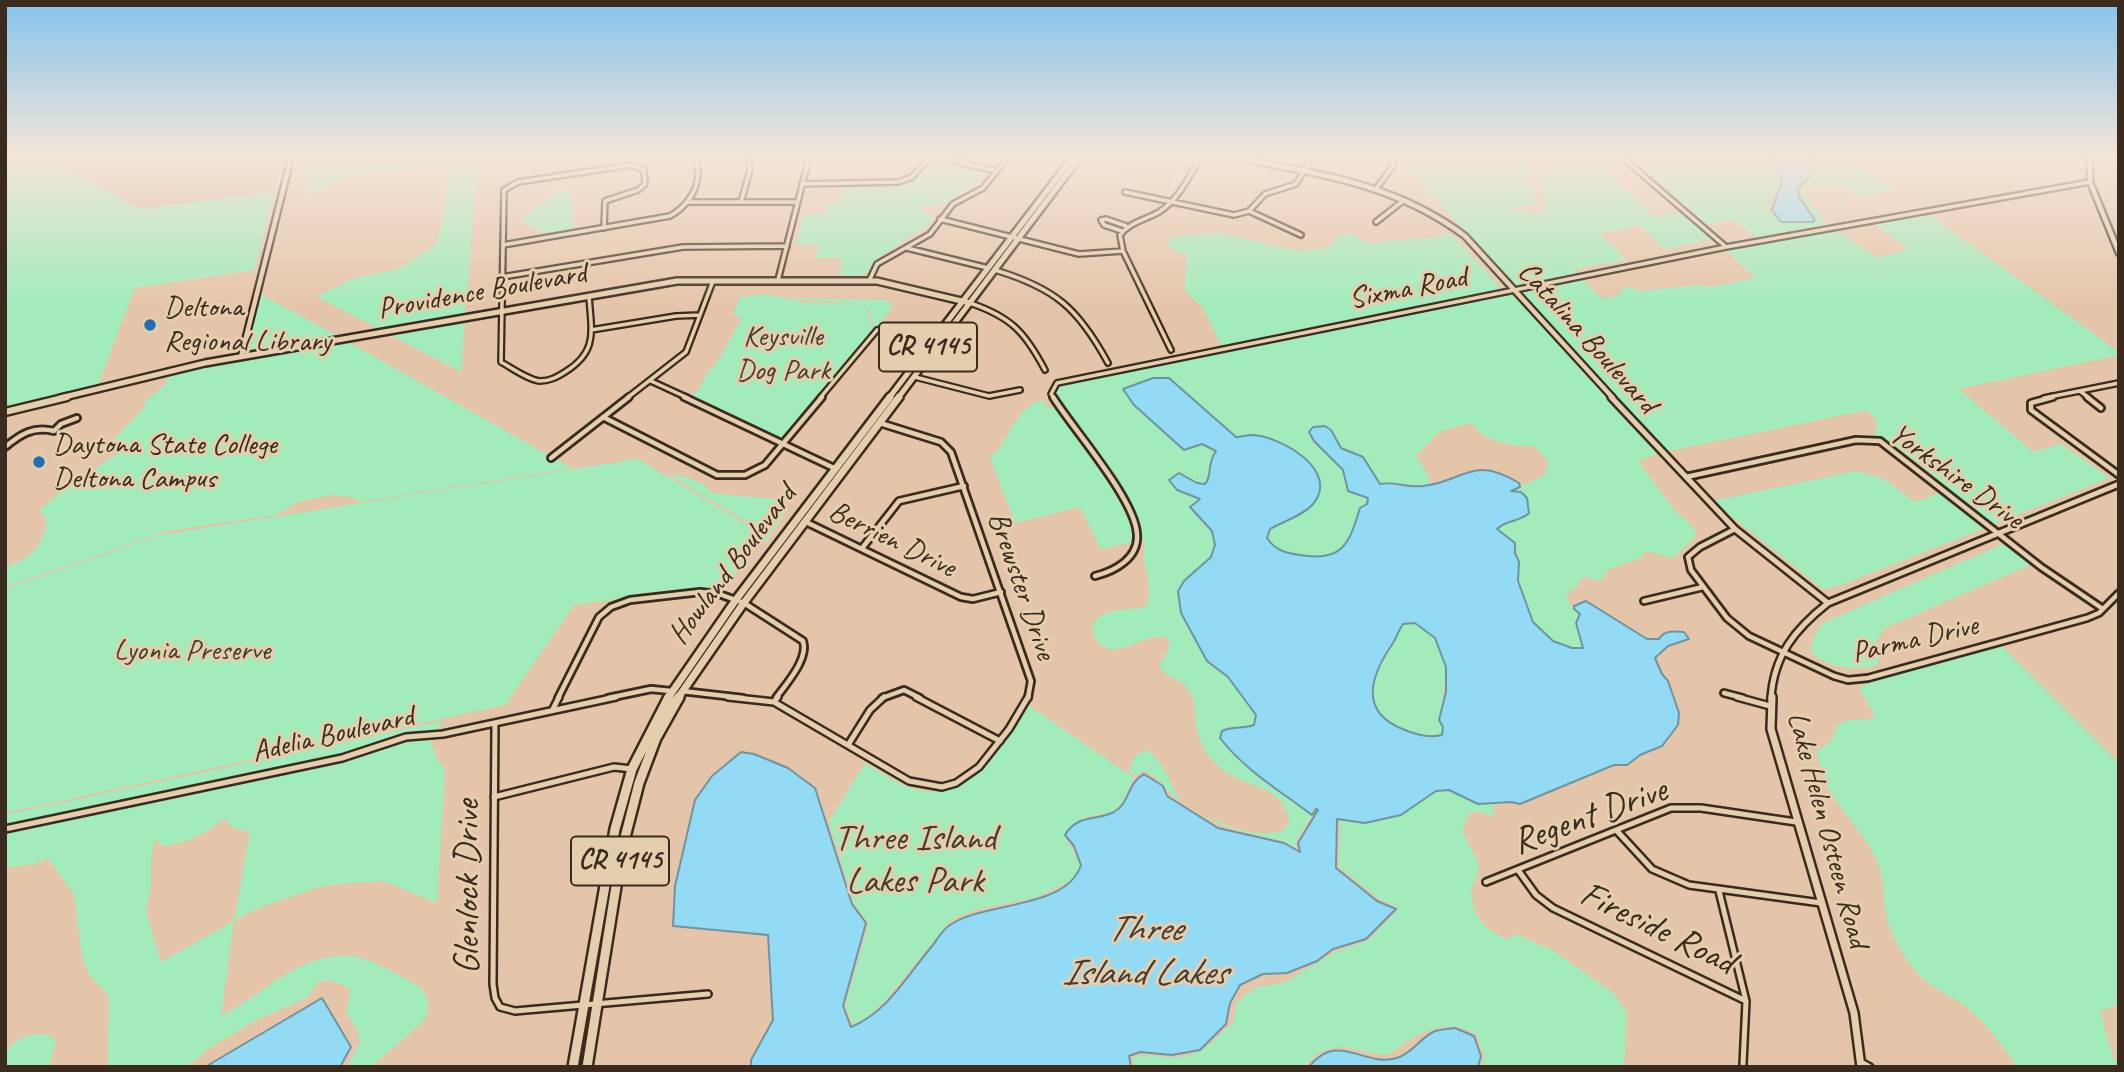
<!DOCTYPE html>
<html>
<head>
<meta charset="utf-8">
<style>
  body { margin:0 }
  #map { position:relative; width:2124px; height:1072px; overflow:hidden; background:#e5c5a9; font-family:Caveat,sans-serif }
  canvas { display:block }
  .frame { position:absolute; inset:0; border:7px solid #3b2a1e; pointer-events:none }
</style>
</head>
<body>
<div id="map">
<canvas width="2124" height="1072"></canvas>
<div class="frame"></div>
</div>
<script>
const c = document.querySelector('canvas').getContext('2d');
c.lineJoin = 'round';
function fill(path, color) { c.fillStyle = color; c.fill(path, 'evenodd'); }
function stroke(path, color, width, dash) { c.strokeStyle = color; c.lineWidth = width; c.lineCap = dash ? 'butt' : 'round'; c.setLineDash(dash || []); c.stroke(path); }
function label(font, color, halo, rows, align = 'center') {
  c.font = font + ' Caveat,sans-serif'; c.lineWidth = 6; c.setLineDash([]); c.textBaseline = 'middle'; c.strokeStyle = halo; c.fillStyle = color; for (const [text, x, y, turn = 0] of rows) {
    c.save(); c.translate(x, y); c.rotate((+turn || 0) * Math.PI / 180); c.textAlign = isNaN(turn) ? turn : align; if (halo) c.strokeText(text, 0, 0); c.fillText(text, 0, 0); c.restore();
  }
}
const built = new Path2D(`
  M48 158H283L275 191 140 209Z
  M1090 158H1185L1187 162H1195L1191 169 1187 165 1179 167 1170 181 1089 164 1087 162Z`);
const green = new Path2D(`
  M5 158H47L140 209 275 191 254 270 135 288 97 387 5 411Z
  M305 158H486L484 172 477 174 465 316 381 330 317 297 352 279 399 269 435 245 442 224 449 166 346 177 308 195 311 182 307 176Z
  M1398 158H1532L1536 171 1523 178 1532 180 1537 206 1514 207 1513 210 1539 214 1548 204C1545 193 1539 186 1540 173L1550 166 1548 158H1620L1630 166 1605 171 1655 217 1683 212 1714 239 1664 249 1641 226 1599 233 1627 260 1573 269 1578 275 1517 287Z
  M1625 158H1761L1774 167 1780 181 1768 210 1781 223H1814L1816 220 1801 197 1800 189 1816 172 1817 158H1851L1896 190 1858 197 1839 185 1802 190 1827 224 1835 229 1759 240 1735 220 1707 225 1640 164 1633 165Z
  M938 160 985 169 986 173 971 188 948 203 922 207V211L935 218 933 222 875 260 868 272 861 275 840 276 842 258H816L818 245 796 244 804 214 826 213 827 204H838L844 189 848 186 902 185C918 181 924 166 938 160Z
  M559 190 571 193 574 230 547 233 522 223V218Z
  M1927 213 2119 352V355L1959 389 2033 452 2061 444 2110 478 1991 525 1947 490 1949 489C1926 469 1903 449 1875 436L1877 419 1867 410 1665 452 1516 290 1580 277 1603 299 1620 295 1622 288 1632 287 1638 291 1700 285 1711 287 1756 278 1724 249 1838 231 1878 258 1908 249 1875 224Z
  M1220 233 1298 251 1328 248 1339 235 1352 234 1372 245C1396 236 1428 242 1448 233L1455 237 1502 290 1074 377 1222 347 1203 308 1185 291 1187 253H1178L1167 245 1171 237Z
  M1512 291 1660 453 1638 461 1673 508 1696 530 1694 538 1673 558 1645 551 1642 557 1608 570 1600 581 1587 577 1579 580 1578 587 1570 590 1566 596 1574 610 1580 614 1577 629 1586 641 1585 648 1562 649 1539 633 1532 619 1518 581 1519 562 1516 548 1497 529 1503 524 1521 519 1518 493 1511 491 1545 475 1548 461 1534 446C1515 447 1482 442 1472 423L1440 431 1416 456 1427 473 1431 484 1415 486 1382 482 1346 546 1331 558 1286 563 1210 474 1208 482 1196 494 1269 583 1253 773 1312 815 1296 841 1297 848C1268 832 1233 836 1205 816 1235 829 1250 837 1283 831L1290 822C1282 782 1246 790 1221 768 1204 754 1197 738 1195 716 1194 709 1195 701 1191 694 1184 679 1168 679 1159 667L1170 646 1168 637C1140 635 1136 648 1111 650 1102 646 1093 641 1093 630 1092 607 1134 610 1146 607 1155 586 1140 562 1145 540L1139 541C1142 507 1089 446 1069 418 1062 408 1061 402 1054 391L1059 384Z
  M260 294 340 337 245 355Z
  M765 294 807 303 853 304 867 310 873 330 783 439 772 437 690 397 700 388 707 373 717 363 742 318 733 315 740 297Z
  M790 298 887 300 893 306 875 329 869 310C845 298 816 304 790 298Z
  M465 319 461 372 385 332Z
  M343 339 550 456 548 459 554 458 573 468 360 502 351 497 330 495 298 502 276 515 168 531 5 587V567C30 560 44 546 47 520L39 511 60 492 125 449 114 439 144 408 145 401 166 384 168 373Z
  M1044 400 1048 409 1056 407C1076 436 1136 510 1133 542L1101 549 1080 507 1015 523 990 457C1011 442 1013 406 1044 400Z
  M638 459 764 535 728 584 574 605 505 705 5 813V589L160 535Z
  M1857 471 1884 479 1915 502 1943 492 1987 527 1836 587 1823 589 1712 501Z
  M669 475 686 477 703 484 712 493 774 499 783 504 785 513 768 539 756 548 766 533Z
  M2001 545 2009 546 2028 562V566L1885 628 1876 641 1880 654 1877 665C1857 672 1825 668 1810 651L1814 636 1823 623Z
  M1404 617 1435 631 1449 665C1442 676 1444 705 1439 720L1445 731V748L1380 721 1365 687 1388 648 1395 642 1394 628Z
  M2001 645 2119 763V1004L2100 1011 2113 1057 2119 1067H2018C2003 1047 1989 1026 1970 1010 1952 994 1931 990 1915 970 1902 955 1892 937 1887 918 1883 901 1885 883 1879 866 1862 821 1822 802 1817 751L1832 740C1838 713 1854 722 1876 718L1860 690 1865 682Z
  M1028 705 1134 778 1121 805 1112 812 1080 819 1064 835 1081 866 1073 880 1034 898 978 909 951 920 884 1002 866 1018 853 1024 846 1008 847 999 869 923 854 904 829 821 865 763C879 771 893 781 908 787 966 810 1000 743 1028 705Z
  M443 721C435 735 426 732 434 750 437 757 434 759 442 764L445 771 437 903 384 881 338 884 318 887 256 909 234 921 221 1016C262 996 299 952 351 956 370 958 393 972 410 981 427 990 432 1001 425 1020L371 1067H347L360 1043 357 1029 346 1012 351 989 331 980 319 982 305 999 258 1019 208 1049 187 1067H108L109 996 89 975 82 957 74 895 48 858 35 864 5 868V815ZM225 818 231 827 250 832 234 921 161 962 146 911 151 886V855L156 838 162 846C188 844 205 834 225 818Z
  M1147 750C1164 761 1171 786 1182 802 1165 792 1164 779 1144 771L1135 776 1128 770 1136 755Z
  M1423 781 1506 800 1492 808 1494 817 1480 812H1470L1462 830 1478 863V873L1471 890 1474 910 1487 929 1508 940 1516 934 1552 950 1613 993 1627 1012 1624 1067H1482L1484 1055 1477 1035C1447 1015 1414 1034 1389 1055 1353 1053 1331 1033 1305 1067H1135L1133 1058C1144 1054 1155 1056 1166 1057 1198 1060 1208 1046 1229 1026L1233 1025 1237 1002 1255 988 1286 982 1335 952 1368 941 1399 908 1379 899 1339 867 1340 819Z
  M46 1034 56 1041 49 1067H5C5 1040 22 1035 46 1034Z`);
const water = new Path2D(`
  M1767 158H1815L1814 172 1798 189 1799 197 1815 220 1813 222H1781L1772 210 1782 181 1775 165Z
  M1153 378H1169L1236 437C1241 437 1247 435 1252 435 1281 436 1341 471 1313 504 1304 515 1282 522 1270 529L1267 538C1275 550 1285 553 1300 555 1342 562 1349 545 1360 508L1367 504 1368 498 1348 491 1343 470 1314 441 1309 432 1313 427 1325 426 1331 430 1341 448 1363 457 1380 484C1391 481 1409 488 1423 486 1464 482 1472 454 1519 483L1520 487 1511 491 1521 492 1527 498 1529 513C1520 522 1505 520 1497 529L1515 543V553L1519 562 1518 581 1533 622 1553 641 1572 648H1583L1576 623 1580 614 1574 609V606L1586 601 1647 639H1659C1664 630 1675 631 1684 632L1689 639 1668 646 1655 658 1662 674 1668 681 1679 713 1678 725 1662 746 1640 755 1627 765H1614L1520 804 1511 802 1478 804 1449 790 1436 791 1401 815 1365 823 1337 819 1336 868 1377 901 1396 909 1366 939 1333 949 1317 961 1287 973 1263 974 1240 985 1230 1003 1226 1024 1200 1050 1172 1055 1140 1052 1129 1056 1131 1067H751V1060L773 1020 768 935 673 926 675 886 695 800 712 776 741 752 754 754 788 768 815 788 852 904 866 923 843 1006 851 1027C888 1012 908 974 933 945 938 938 943 929 950 925 985 901 1066 910 1081 865L1074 846 1065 835C1077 814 1097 821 1114 812 1130 803 1127 783 1144 774L1163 786 1167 796 1218 828 1284 843 1300 852 1298 843 1318 810 1316 809 1312 815C1279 790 1246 771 1220 738L1222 731C1232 726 1243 729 1254 725L1256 715 1228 677 1207 661 1181 613 1178 591 1184 581 1211 557 1215 545 1212 531 1190 507 1200 499 1177 490 1169 480 1179 473 1197 483 1205 484C1213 475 1206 465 1216 451L1202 444 1184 450 1134 405 1123 389ZM1415 623 1435 638 1446 667V692L1439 720 1443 727 1442 735C1428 738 1418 735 1405 730 1357 712 1371 675 1393 643 1397 637 1398 631 1403 624Z
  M322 998 351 1047 340 1067H205Z
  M1455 1028 1474 1036 1481 1056 1478 1067H1309C1338 1030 1364 1068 1397 1058 1411 1054 1421 1038 1433 1032 1439 1029 1448 1029 1455 1028Z`);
const minorFar2 = new Path2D(`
  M941 158 996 171
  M1623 158 1725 246
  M802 184 898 182 912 177 929 158
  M1376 189 1393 166 1392 158
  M1125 192 1234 215 1249 211 1265 194 1296 184 1311 158
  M687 202H798
  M741 202 750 170 748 158
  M1249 211 1301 235
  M940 219 1079 254 1123 251
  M1376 222 1404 200
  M1122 231 1104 225 1101 220 1106 219 1126 226
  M503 245 670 216C685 208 697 192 698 175 698 168 696 164 698 158
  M907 248 988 268
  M995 270C1055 288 1078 308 1108 363
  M502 277 683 247 787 246
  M778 280 809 158
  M869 281 877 264 930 234 953 204 983 188 1007 158
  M589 296C591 330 599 351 565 372 557 377 550 381 540 381 528 380 512 368 501 362L504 190 518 182 631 165 644 170 645 184 638 190 605 201 604 228
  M970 303C1011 317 1025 332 1045 370
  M591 330 676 316 700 315
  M944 339 973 347
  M1171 350 1123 251 1120 235C1130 222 1145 220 1159 212 1178 200 1189 177 1200 158
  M915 377 989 396 1020 390
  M651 381 688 398
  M2080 391 2089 398
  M627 398 686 352 713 281
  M820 398 877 330 896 326 936 337
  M1054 398 1051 394 1057 383 1726 247 2090 182
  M2044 398 2119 383`);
const minorFar1 = new Path2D(`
  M684 397 836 469
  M1053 397C1073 429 1135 499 1137 534 1139 558 1115 571 1095 576
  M2053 397 2031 403V410L2119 475
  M2087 397 2101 408
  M603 417 717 475H745L765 465 822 397
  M880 423 941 442 951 452 1031 681 1028 698
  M5 447C21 434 33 426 54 431L61 424 77 418
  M551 458 629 397
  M1686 477 1856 440 1880 441 2041 567 2103 609
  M806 522 961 597 973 599 1001 592
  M1735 529 1700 547 1688 557 1691 570 1727 618 1749 636 1834 676 1848 680 1868 678 2087 618 2099 613 2119 593
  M863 547 899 501 964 486
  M1644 601 1703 587
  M682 691 743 698
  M1724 693 1743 698
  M558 698 599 617 611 607 630 600 700 592 719 594 744 603 803 641C809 659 786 684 776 698
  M608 698 651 689 671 691
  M882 698 904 690 920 698`);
const minor = new Path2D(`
  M728 697 774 702 909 781 942 787 956 783 979 767 1009 729 1028 697
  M916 697 1000 741
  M1737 697 1770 706
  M774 702 778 697
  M553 709 559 697
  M495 723 493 984 495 998 500 1007 515 1011 708 994
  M848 745 870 710 884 697
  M494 797 614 767 632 769
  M5 829 342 758 406 737 443 734 616 697
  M1617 831 1652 869 1689 885 1821 903
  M1518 870 1536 895 1553 908 1746 1001
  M1486 882 1671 808H1701L1796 822
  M1719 891 1746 1001 1743 1064
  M1861 1062 1870 1067`);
const tertiaryFar2 = new Path2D(`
  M1237 158C1320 174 1396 184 1465 236L1613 398
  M2090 158V182L2119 253
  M241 357 291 158`);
const tertiaryFar1 = new Path2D(`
  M1611 397 1735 529 1828 603
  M1771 698C1774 655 1795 629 1828 603L2119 484`);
const tertiary = new Path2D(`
  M1772 697 1771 729 1854 1013 1861 1067`);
const secondaryFar1 = new Path2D(`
  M60 398 205 363 677 281H877L970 303`);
const secondary = new Path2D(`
  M5 412 67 397`);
const primaryFar2 = new Path2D(`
  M889 398 1072 158
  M898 398 1079 158`);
const primaryFar1 = new Path2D(`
  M668 698 735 601 890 397
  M678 698 743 604 899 397`);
const primary = new Path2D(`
  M573 1067 615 829 632 769 669 697
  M587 1067 622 849 639 783 656 738 679 697`);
const markers = [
  [150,325,7,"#1f6fb2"],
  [39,462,7,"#1f6fb2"]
];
const shields = [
  [928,347,98],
  [620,861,98]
];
const shieldNames = [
  ["CR 4145",928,347],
  ["CR 4145",620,861]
];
const streetNames = [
  ["Sixma Road",1408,289,-11],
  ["Providence Boulevard",482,292,-10],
  ["Catalina Boulevard",1587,338,48],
  ["Yorkshire Drive",1956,477,36],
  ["Berrien Drive",892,540,26],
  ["Howland Boulevard",733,565,-53],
  ["Brewster Drive",1021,586,71],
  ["Parma Drive",1915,640,-13],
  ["Adelia Boulevard",333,735,-13],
  ["Lake Helen Osteen Road",1827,830,75]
];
const poiNames = [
  ["Deltona",164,308],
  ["Regional Library",164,342],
  ["Daytona State College",53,445],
  ["Deltona Campus",53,479]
];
const parkNames = [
  ["Keysville",783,337],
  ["Dog Park",783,371],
  ["Lyonia Preserve",192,651]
];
const nearStreetnames = [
  ["Regent Drive",1590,817,-20],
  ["Glenlock Drive",468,887,-90],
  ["Fireside Road",1657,929,26]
];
const nearParknames = [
  ["Three Island",915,839],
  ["Lakes Park",915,882]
];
const nearWaternames = [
  ["Three",1144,930],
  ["Island Lakes",1144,974]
];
fill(built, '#dcb69f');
fill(green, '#a2ecbb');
fill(water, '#93dbf5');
stroke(water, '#70949f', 2);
stroke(minorFar2, '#3b2a1e', 8);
stroke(minorFar1, '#3b2a1e', 10);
stroke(minor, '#3b2a1e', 10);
stroke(tertiaryFar2, '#3b2a1e', 9);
stroke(tertiaryFar1, '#3b2a1e', 10);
stroke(tertiary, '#3b2a1e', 12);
stroke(secondaryFar1, '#3b2a1e', 10);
stroke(secondary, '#3b2a1e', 11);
stroke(primaryFar2, '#3b2a1e', 10);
stroke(primaryFar1, '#3b2a1e', 12);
stroke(primary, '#3b2a1e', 14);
stroke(minorFar2, '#e4cead', 3.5);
stroke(minorFar1, '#e4cead', 4.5);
stroke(minor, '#e4cead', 5);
stroke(tertiaryFar2, '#e4cead', 4.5);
stroke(tertiaryFar1, '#e4cead', 5);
stroke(tertiary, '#e4cead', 7);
stroke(secondaryFar1, '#e4cead', 5);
stroke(secondary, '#e4cead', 6);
stroke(primaryFar2, '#e4cead', 5);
stroke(primaryFar1, '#e4cead', 7);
stroke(primary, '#e4cead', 9);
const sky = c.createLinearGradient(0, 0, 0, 308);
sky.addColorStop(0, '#86c4ed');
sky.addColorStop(0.51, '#f3e5d8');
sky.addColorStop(1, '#f3e5d800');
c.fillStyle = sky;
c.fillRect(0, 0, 2124, 308);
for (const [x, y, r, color] of markers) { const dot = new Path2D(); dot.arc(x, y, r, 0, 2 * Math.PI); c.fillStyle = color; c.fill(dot); stroke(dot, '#e4cead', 2.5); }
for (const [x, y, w] of shields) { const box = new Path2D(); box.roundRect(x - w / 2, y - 24.5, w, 49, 5); c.fillStyle = '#e4cead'; c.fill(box); stroke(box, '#3b2a1e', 2); }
label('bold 28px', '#3b2a1e', null, shieldNames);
label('30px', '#3b2a1e', '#e4cead', streetNames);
label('30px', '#3b2a1e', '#e4cead', poiNames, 'left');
label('30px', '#453d2e', '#e4cead', parkNames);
label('37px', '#3b2a1e', '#e4cead', nearStreetnames);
label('37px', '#453d2e', '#e4cead', nearParknames);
label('italic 38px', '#443c34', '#e4cead', nearWaternames);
</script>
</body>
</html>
